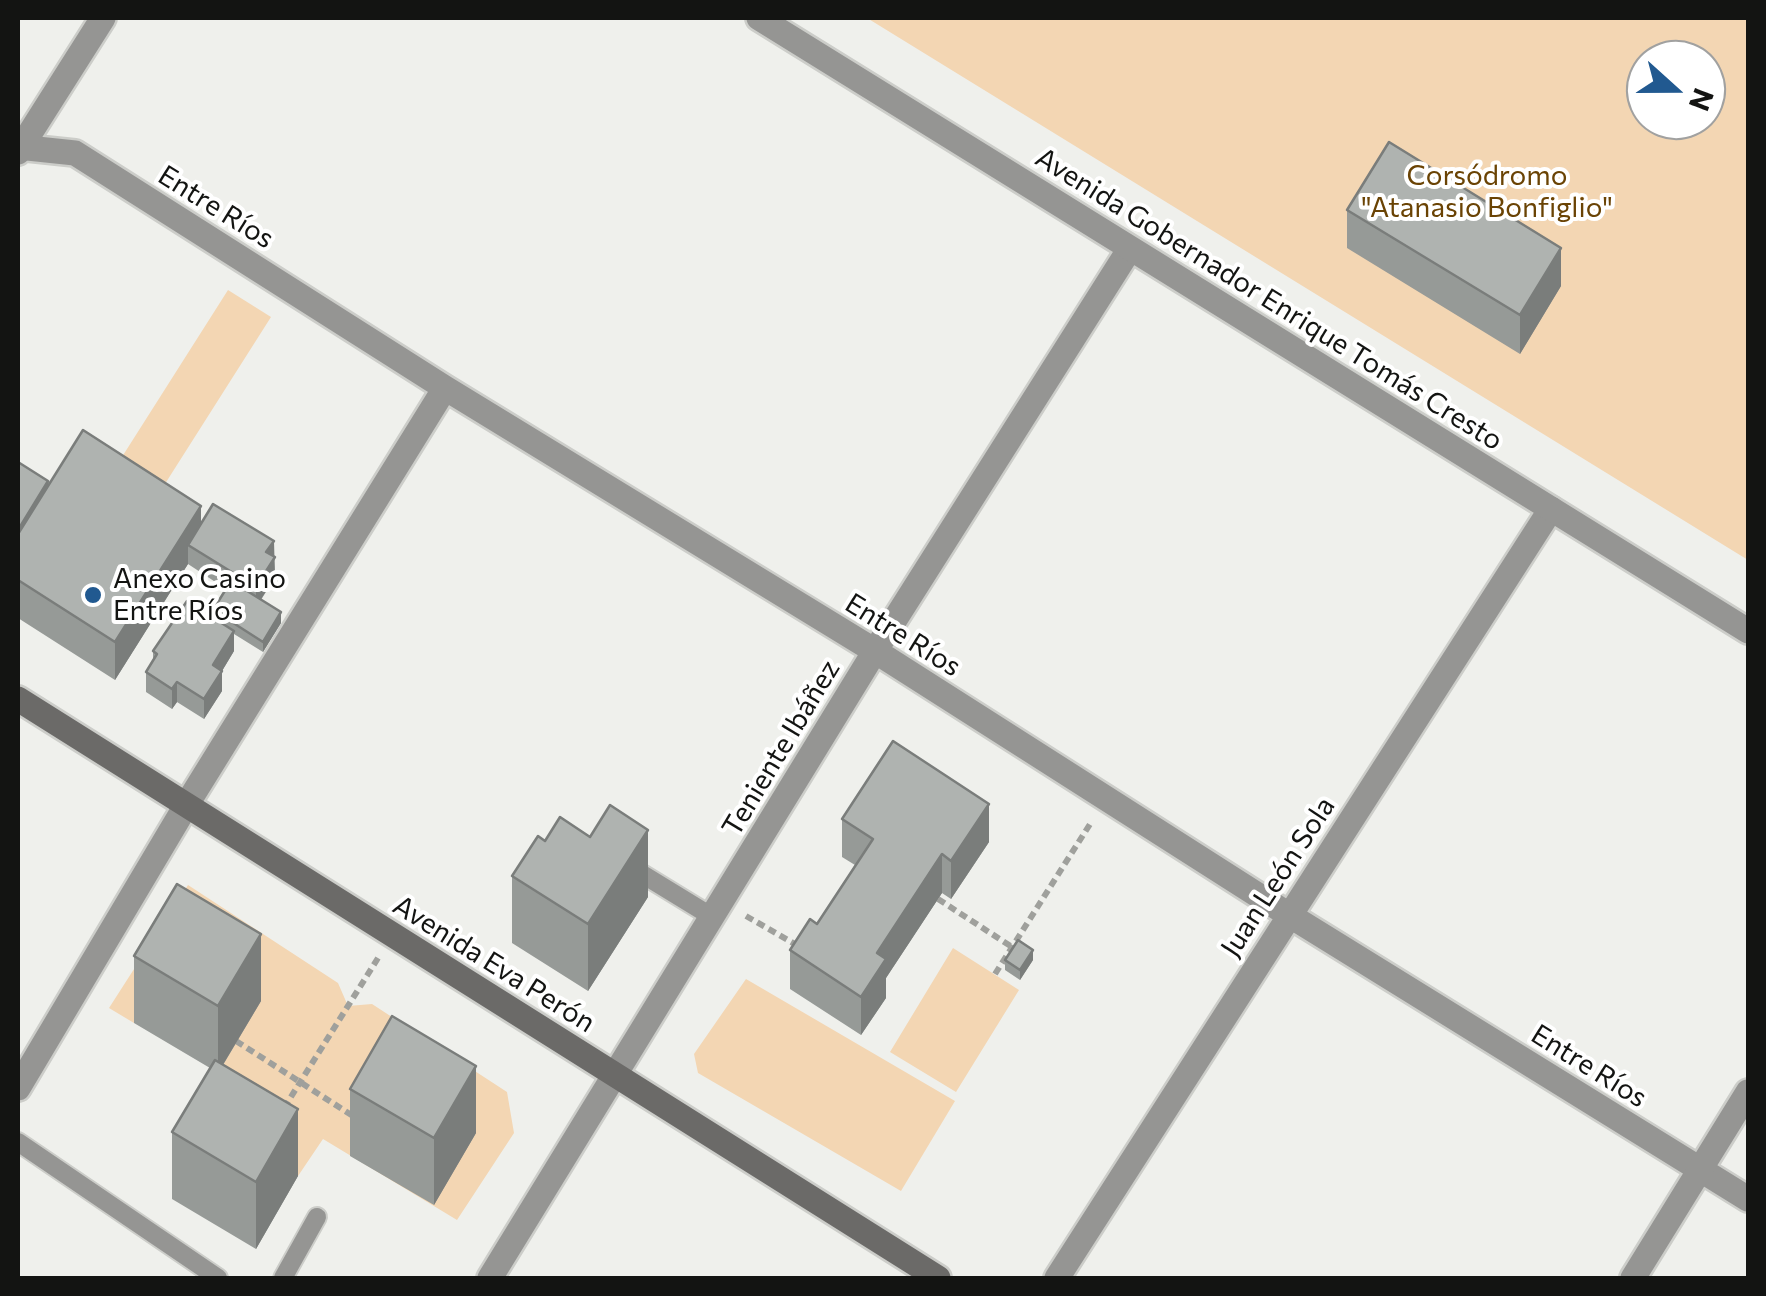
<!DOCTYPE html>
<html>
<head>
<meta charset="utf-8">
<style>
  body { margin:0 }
  #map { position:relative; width:1766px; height:1296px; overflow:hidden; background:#eff0ec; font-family:Commissioner,sans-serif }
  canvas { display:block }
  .frame { position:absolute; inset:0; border:20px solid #131412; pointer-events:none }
  .north { position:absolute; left:1626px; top:40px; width:100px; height:100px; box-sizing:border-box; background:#fff; border:2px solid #a1a1a0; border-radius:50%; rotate:111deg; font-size:28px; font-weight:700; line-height:40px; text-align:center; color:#131412 }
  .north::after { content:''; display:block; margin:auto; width:35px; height:45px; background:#215990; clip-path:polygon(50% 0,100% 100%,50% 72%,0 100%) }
</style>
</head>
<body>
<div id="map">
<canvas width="1766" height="1296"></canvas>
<div class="frame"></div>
<div class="north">N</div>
</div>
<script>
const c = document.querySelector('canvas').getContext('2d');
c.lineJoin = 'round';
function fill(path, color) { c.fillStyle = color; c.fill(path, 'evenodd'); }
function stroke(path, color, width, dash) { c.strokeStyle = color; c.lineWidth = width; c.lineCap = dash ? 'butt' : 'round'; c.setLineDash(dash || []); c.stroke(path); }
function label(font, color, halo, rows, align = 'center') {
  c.font = font + ' Commissioner,sans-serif'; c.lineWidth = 8; c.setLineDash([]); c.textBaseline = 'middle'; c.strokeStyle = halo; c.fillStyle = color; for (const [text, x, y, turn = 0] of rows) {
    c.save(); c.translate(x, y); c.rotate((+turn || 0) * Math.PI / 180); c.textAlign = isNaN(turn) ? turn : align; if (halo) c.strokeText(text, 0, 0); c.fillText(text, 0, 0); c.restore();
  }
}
const green = new Path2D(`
  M867 18H1748V560ZM1646 60H1706V120H1646Z
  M228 290 271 317 163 487 120 460Z
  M188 885 338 983 348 1006 372 1004 507 1092 514 1133 457 1220 323 1139 298 1176 215 1127 218 1073 260 1001 177 952 134 1023 109 1008Z
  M953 948 1019 990 956 1092 890 1052Z
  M746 979 955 1101 901 1191 698 1073 694 1054Z`);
const path = new Path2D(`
  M938 899 1012 947
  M746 916 800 947
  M995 974 1092 821
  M236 1041 353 1116
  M284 1108 378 958`);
const service = new Path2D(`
  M629 866 714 918
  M18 1142 218 1278
  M283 1278 317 1217`);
const minor = new Path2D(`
  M18 147 75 153 445 388 875 651 1289 915 1748 1199
  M18 152 103 18
  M18 1088 187 804 445 388
  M490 1278 875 651 1129 250
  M1057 1278 1551 509`);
const tertiary = new Path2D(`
  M759 18 1748 631
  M1633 1278 1748 1092`);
const secondary = new Path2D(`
  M18 699 938 1278`);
const wall = new Path2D(`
  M1347 210 1561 286 1520 354 1347 248Z
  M18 462 48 486 201 524 274 556 275 577 261 600 281 623 263 652 234 634V651L222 671V691L204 719 177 702 172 709 146 692V672L153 661V651L213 618V610L226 589 188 564 115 680 18 618Z
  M842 819 989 842 951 899 942 893 938 899 886 978V998L861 1035 790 989V950L817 924 855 865 842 857Z
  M512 876 648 897 588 991 512 943Z
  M134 956 261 1001 223 1065 298 1176 256 1249 172 1199V1132L210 1068 134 1023Z
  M1005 960H1033L1020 980 1005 970Z
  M350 1089 476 1133 434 1205 350 1156Z`);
const shadedWall = new Path2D(`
  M1561 248V286L1520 354V315Z
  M48 481V501L18 550V530Z
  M201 506V544L188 545V564L115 680V642Z
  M274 541 275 577 256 607V587L266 552Z
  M281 612V623L263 652V642Z
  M234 631V651L222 671V691L204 719V699L213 665Z
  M177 682V702L172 709V689Z
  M989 804V842L951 899V861Z
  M648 830V897L588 991V924Z
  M942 854V893L886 978V998L861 1035V997L877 953Z
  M261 934V1001L218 1073V1006Z
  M1033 950V960L1020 980V970Z
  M476 1066V1133L434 1205V1138Z
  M298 1109V1176L256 1249V1182Z`);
const building = new Path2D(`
  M1389 142 1561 248 1520 315 1347 210Z
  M83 430 201 506 115 642 18 580V534Z
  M18 462 48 481 18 530Z
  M213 504 274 541 266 552 275 557 256 587 188 545Z
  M231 581 281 612 263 642 213 610Z
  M187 601 234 631 213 665 222 671 204 699 177 682 172 689 146 672 157 654 153 651Z
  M893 741 989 804 951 861 942 854 938 860 877 953 886 959 861 997 790 950 810 919 817 924 873 839 842 819Z
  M610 805 648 830 588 924 512 876 538 836 545 841 560 817 590 837Z
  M177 884 261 934 218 1006 134 956Z
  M1018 940 1033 950 1020 970 1005 960Z
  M392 1016 476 1066 434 1138 350 1089Z
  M215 1060 298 1109 256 1182 172 1132Z`);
const markers = [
  [93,595,10,"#215990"]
];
const parkNames = [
  ["Corsódromo",1487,176],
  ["\"Atanasio Bonfiglio\"",1487,208]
];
const streetNames = [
  ["Entre Ríos",216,207,32],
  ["Avenida Gobernador Enrique Tomás Cresto",1269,299,32],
  ["Entre Ríos",903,635,32],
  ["Teniente Ibáñez",781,748,-59],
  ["Juan León Sola",1278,877,-57],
  ["Avenida Eva Perón",494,964,32],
  ["Entre Ríos",1589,1066,32]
];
const poiNames = [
  ["Anexo Casino",113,579],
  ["Entre Ríos",113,611]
];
fill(green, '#f3d6b3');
stroke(service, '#cccdc9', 22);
stroke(minor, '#cccdc9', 30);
stroke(tertiary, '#cccdc9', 30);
stroke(secondary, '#cccdc9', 30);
stroke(path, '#9fa09c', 6, [8, 5]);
stroke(service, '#959593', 18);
stroke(minor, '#959593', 25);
stroke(tertiary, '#959593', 25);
stroke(secondary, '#6b6a68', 25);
fill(wall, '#969a97');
fill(shadedWall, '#7a7d7b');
fill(building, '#afb3b0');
stroke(building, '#7a7d7b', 2.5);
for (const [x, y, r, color] of markers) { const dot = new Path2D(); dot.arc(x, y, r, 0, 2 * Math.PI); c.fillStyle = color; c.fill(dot); stroke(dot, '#fff', 4); }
label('28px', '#6a4304', '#fff', parkNames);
label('28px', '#131412', '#fff', streetNames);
label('28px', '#131412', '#fff', poiNames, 'left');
</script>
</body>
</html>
